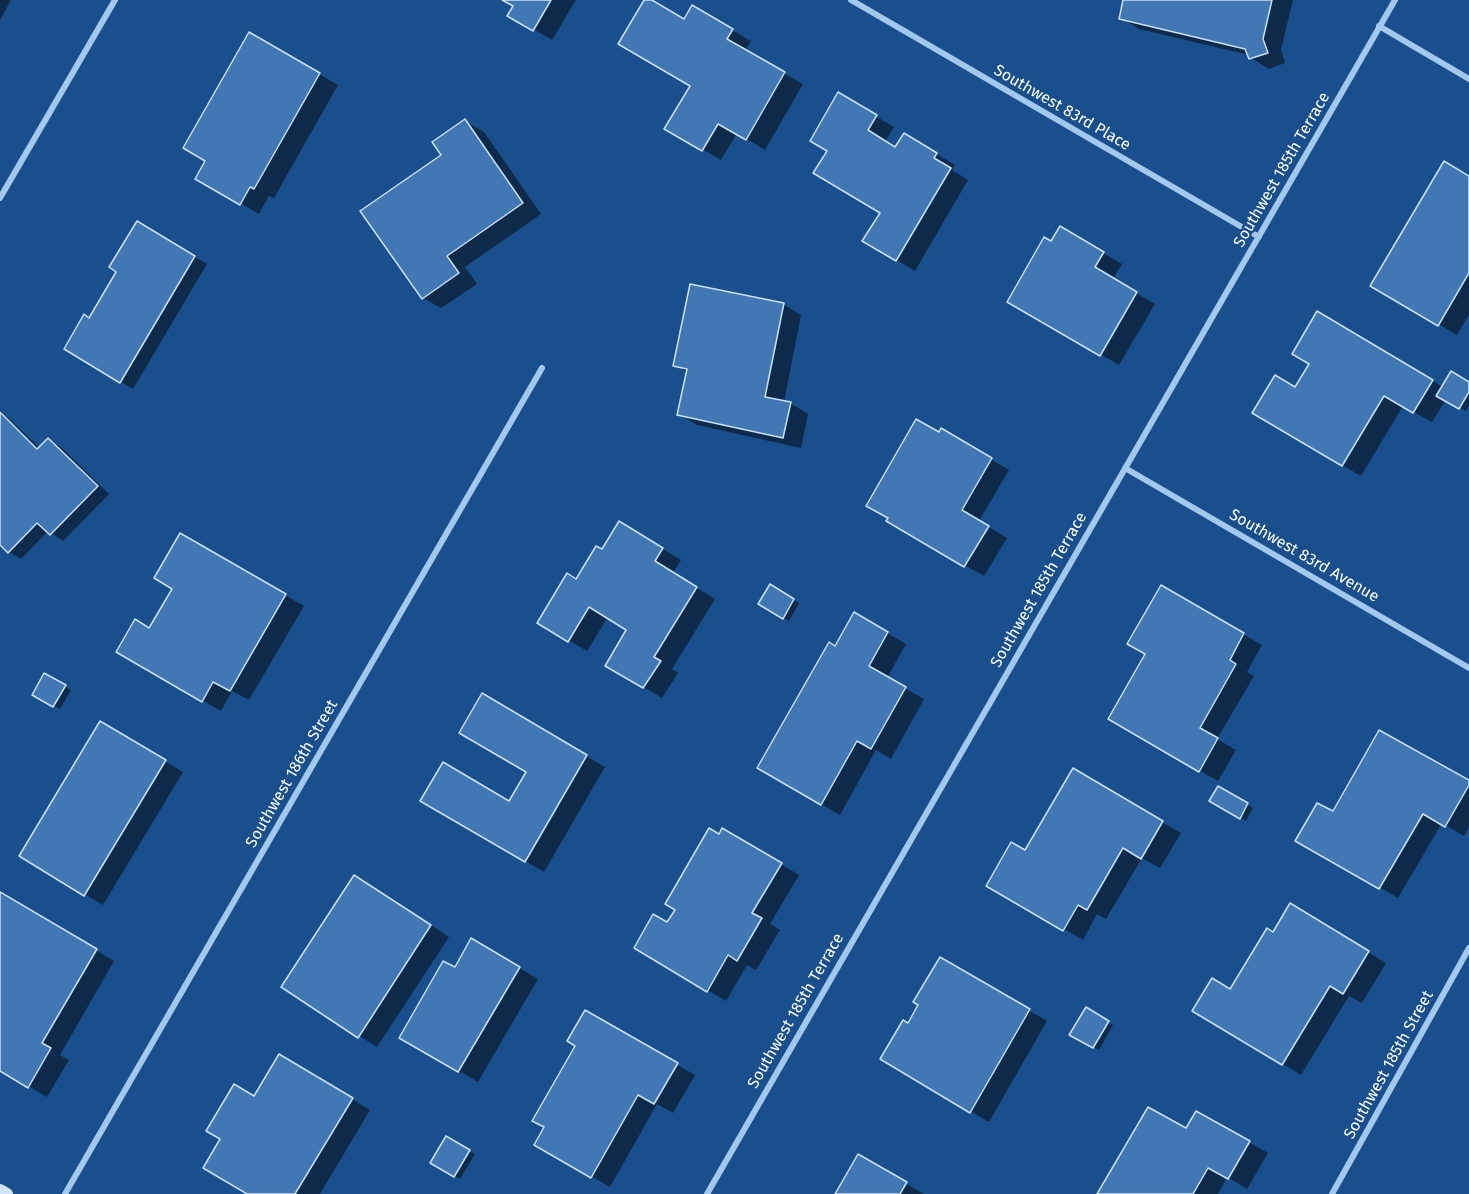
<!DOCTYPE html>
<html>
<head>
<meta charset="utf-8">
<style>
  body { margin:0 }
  canvas { display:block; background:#184f8c }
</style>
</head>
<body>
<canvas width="1469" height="1194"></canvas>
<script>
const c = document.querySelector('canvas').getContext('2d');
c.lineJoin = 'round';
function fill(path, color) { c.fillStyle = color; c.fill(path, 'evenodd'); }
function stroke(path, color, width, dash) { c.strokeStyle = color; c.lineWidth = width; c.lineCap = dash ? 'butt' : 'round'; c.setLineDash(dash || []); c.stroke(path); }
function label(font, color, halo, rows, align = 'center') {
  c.font = font + ' "Fira Sans",sans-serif'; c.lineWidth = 5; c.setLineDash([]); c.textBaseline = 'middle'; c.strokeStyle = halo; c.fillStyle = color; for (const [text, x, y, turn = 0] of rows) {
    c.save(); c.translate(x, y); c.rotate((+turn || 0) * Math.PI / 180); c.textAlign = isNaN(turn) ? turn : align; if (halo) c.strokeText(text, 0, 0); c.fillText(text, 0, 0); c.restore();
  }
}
const shadow = new Path2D(`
  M0 0H11L0 20Z
  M505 0H576L552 40 509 15 515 6Z
  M646 0 684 21 692 7 751 41 745 51 803 84 765 150 737 133 721 160 666 128 692 85Z
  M1125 0H1293L1281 50 1285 63 1269 69 1251 58 1249 55 1139 29 1121 18Z
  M249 34 338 85 274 198 269 196 259 214 197 178 206 160Z
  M838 94 894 127 885 142 896 148 904 135 955 165 952 170 968 180 915 271 865 241 882 212 829 150Z
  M465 121 484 132 541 214 465 267 477 284 441 308 423 298 443 155Z
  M1469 177V315L1457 335 1372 286Z
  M137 224 207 264 133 389 66 349 90 320 118 271Z
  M1060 228 1122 264 1113 279 1155 304 1119 365 1009 301Z
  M783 304 801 315 784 402 790 403 808 414 801 448 697 425 679 414 687 372 675 365Z
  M1318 313 1443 387 1469 383V406L1466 411 1446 400 1432 422 1403 406 1361 476 1342 465 1296 388 1311 364Z
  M0 410 40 448 48 440 61 447 109 494 63 541 48 531 21 559 9 552 0 543Z
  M941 430 1009 470 979 521 1007 538 984 576 888 521Z
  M638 534 681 560 673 573 715 599 672 669 678 673 662 698 607 665 629 630 608 617 587 651 539 623 603 551Z
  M181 535 304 606 249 700 232 691 221 711 118 652 150 630 174 588Z
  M770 586 799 603 789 621 760 604Z
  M1161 587 1262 645 1247 672 1254 676 1217 739 1236 750 1218 781 1110 719 1147 654Z
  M855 614 906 644 887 678 924 699 891 759 876 750 840 815 759 768Z
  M45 675 71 690 60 709 34 694Z
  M483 695 605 767 544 872 422 800 509 803 528 772Z
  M101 723 183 772 103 905 21 856Z
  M1073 770 1181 833 1160 868 1142 858 1106 919 1097 914 1083 940 988 885 1025 852Z
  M1469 782V827L1464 836 1442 823 1398 898 1297 840 1333 813Z
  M1219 788 1253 808 1246 821 1211 800Z
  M723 830 799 875 770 924 780 930 756 970 747 965 726 1001 636 948 668 924Z
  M373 887 449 937 377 1047 283 987Z
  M1 894 114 961 60 1055 69 1060 47 1097 0 1070Z
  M1309 916 1386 963 1362 1003 1349 996 1301 1075 1194 1010 1231 991 1274 933Z
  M472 940 538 979 478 1082 401 1037 455 969Z
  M940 959 1047 1021 989 1122 882 1059 909 1025Z
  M1086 1009 1113 1025 1099 1050 1071 1034Z
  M586 1012 695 1075 673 1113 657 1104 610 1187 536 1144 546 1127 577 1046Z
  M280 1056 370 1110 320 1194H250L222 1139 255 1098Z
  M1197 1113 1268 1153 1247 1189 1227 1177 1218 1194H1099L1187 1131Z
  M446 1138 475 1154 460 1179 432 1163Z
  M858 1156 924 1194H837Z`);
const building = new Path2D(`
  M502 0H551L533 31 507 16 513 6Z
  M644 0H652L684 19 692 5 733 29 727 39 785 72 746 140 718 124 702 151 664 129 690 86 618 44Z
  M1123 0H1272L1263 39 1268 53 1249 59 1245 49 1119 19Z
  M249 32 320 73 254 189 250 187 240 205 195 179 205 161 183 148Z
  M838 92 877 115 868 130 895 147 904 133 937 153 934 158 951 168 896 261 862 241 880 213 813 173 827 151 810 141Z
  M465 119 523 203 447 256 459 273 422 299 360 211 441 155 432 142Z
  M1444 161 1469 176V273L1438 326 1370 286Z
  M137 221 195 256 120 383 64 349 84 314 89 318 116 272 109 267Z
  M1060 226 1104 252 1095 267 1137 292 1100 356 1007 302 1044 237 1051 241Z
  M690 284 784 303 765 397 791 402 783 438 677 415 687 369 673 366Z
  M1317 311 1433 380 1413 413 1384 396 1342 466 1252 413 1275 375 1295 387 1309 364 1292 354Z
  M1451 371 1469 382V392L1459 409 1436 396Z
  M0 412 37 449 48 438 98 486 50 535 37 523 8 553 0 545Z
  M916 419 939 432 941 428 992 458 962 510 989 526 964 567 886 521 888 518 866 506Z
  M619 521 663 548 655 561 697 587 654 657 661 661 643 688 605 666 626 630 589 607 568 642 537 623 567 573 576 579 596 546 602 549Z
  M180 533 286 594 230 691 213 682 202 702 116 652 135 619 149 628 172 589 154 578Z
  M770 584 794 599 783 619 758 604Z
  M1161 585 1244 633 1230 660 1236 664 1200 728 1218 738 1199 772 1108 719 1145 654 1127 644Z
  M854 612 888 632 869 666 906 687 871 749 857 741 821 805 757 768 829 642 835 646Z
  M44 673 66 685 53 707 32 695Z
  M482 693 587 755 525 862 420 801 443 762 509 801 526 772 459 733Z
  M100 721 166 760 84 896 19 856Z
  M1379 730 1469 780V785L1445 827 1423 814 1379 889 1295 841 1317 803 1333 811Z
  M1073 768 1163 821 1141 859 1123 848 1087 910 1078 905 1063 931 986 886 1011 842 1025 850Z
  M1218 786 1248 803 1240 819 1209 801Z
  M709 828 719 834 722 828 782 863 752 913 762 918 737 961 728 955 707 992 634 948 653 914 667 922 675 910 665 904Z
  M354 875 431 925 358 1038 281 987Z
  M0 892 97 949 42 1043 51 1048 28 1088 0 1071Z
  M1290 903 1369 951 1343 994 1330 986 1282 1065 1192 1011 1212 978 1230 989 1267 928 1273 932Z
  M471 938 520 967 458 1072 399 1038 443 961 455 967Z
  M940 957 1030 1009 970 1113 880 1059 903 1020 908 1023 918 1005 913 1002Z
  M1086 1007 1109 1021 1093 1048 1069 1035Z
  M585 1010 678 1063 654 1104 638 1095 591 1178 534 1145 544 1127 532 1121 575 1046 567 1041Z
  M279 1054 353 1098 295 1194H247L203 1168 220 1139 206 1131 234 1084 254 1096Z
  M1148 1107 1186 1128 1196 1111 1250 1141 1228 1179 1208 1168 1193 1194H1097Z
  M446 1136 470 1150 454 1177 430 1163Z
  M858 1154 907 1182 900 1194H835Z`);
const street = new Path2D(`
  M851 0 1259 237
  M1379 26 1469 79
  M0 198 115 0
  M1125 468 1469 668
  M65 1194 542 368
  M707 1194 1395 0
  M1332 1194 1469 948`);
const secondary = new Path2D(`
  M0 1190 7 1194`);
const streetNames = [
  ["Southwest 83rd Place",1062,108,30],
  ["Southwest 185th Terrace",1282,170,-60],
  ["Southwest 83rd Avenue",1304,556,30],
  ["Southwest 185th Terrace",1039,590,-60],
  ["Southwest 186th Street",292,774,-60],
  ["Southwest 185th Terrace",796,1011,-60],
  ["Southwest 185th Street",1389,1065,-61]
];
fill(shadow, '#0007');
fill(building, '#4178b4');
stroke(building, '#c8e1fa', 1.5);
stroke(street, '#a2c8ee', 6);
stroke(secondary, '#d0e4fa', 12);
label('16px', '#fff', '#184f8c', streetNames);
</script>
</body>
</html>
